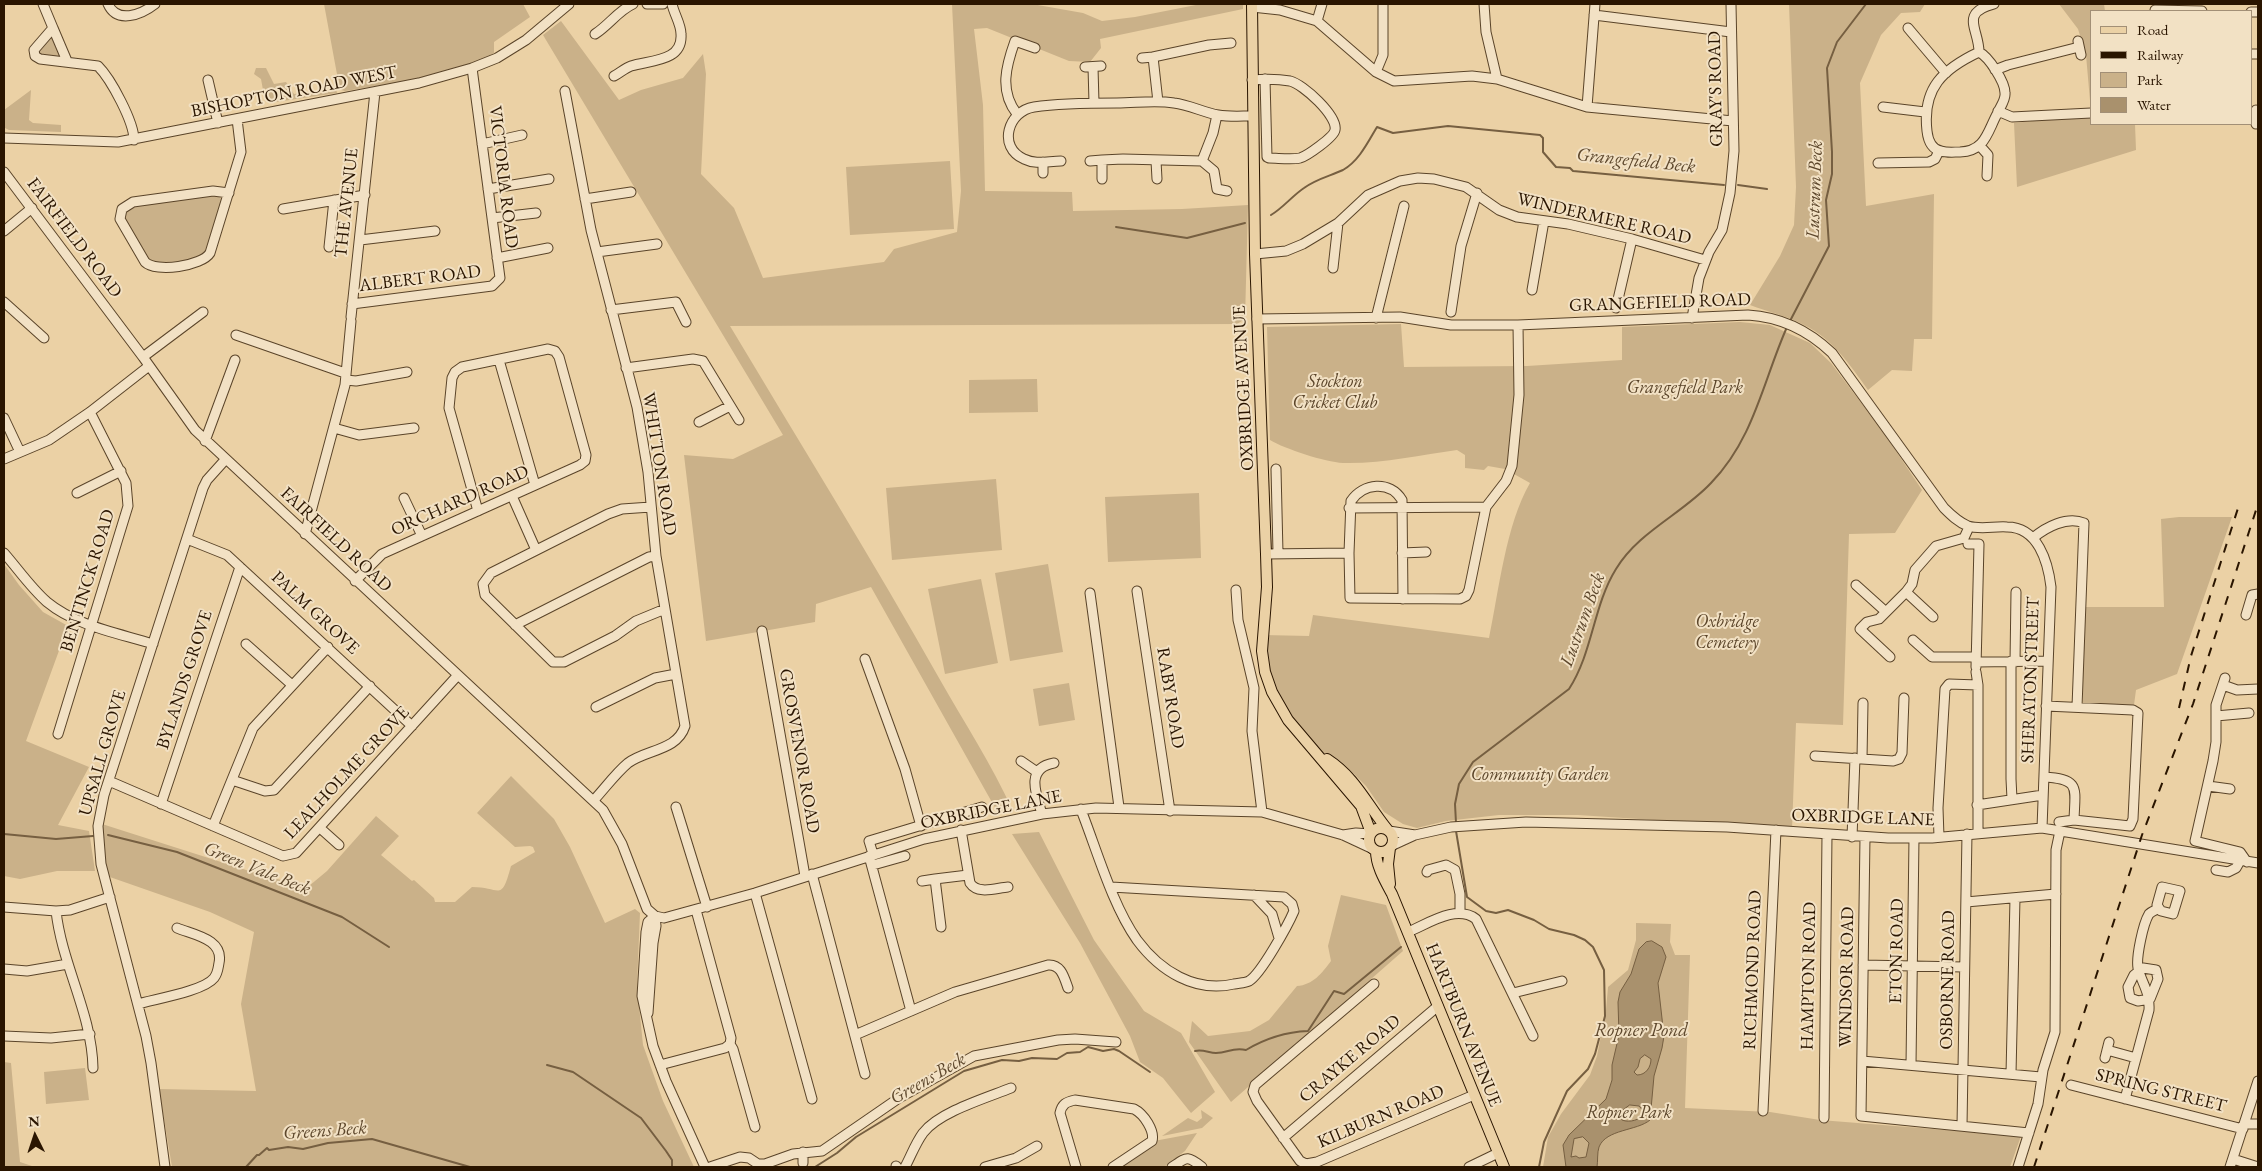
<!DOCTYPE html>
<html>
<head>
<meta charset="utf-8">
<style>
  body { margin:0 }
  #map { position:relative; width:2262px; height:1171px; overflow:hidden; background:#ebd1a5; font-family:"EB Garamond",serif }
  canvas { display:block }
  .frame { position:absolute; inset:0; border:5px solid #2a1500; pointer-events:none }
  .legend { position:absolute; left:2090px; top:10px; width:162px; height:115px; box-sizing:border-box; background:#f2e1c4; border:1px solid #a28f76; margin:0; padding:6px 9px; list-style:none; font-size:15px; color:#2a1500 }
  .legend li { display:flex; align-items:center; gap:10px; height:25px }
  .legend b { width:25px; border:1px solid #a28f76 }
  .north { position:absolute; left:10px; top:1111px; width:50px; height:50px; -webkit-text-stroke:4px #f2e1c4; paint-order:stroke; rotate:356deg; font-size:14px; font-weight:700; line-height:20px; text-align:center; color:#2a1500 }
  .north::after { content:''; display:block; margin:auto; width:18px; height:22px; background:#2a1500; clip-path:polygon(50% 0,100% 100%,50% 72%,0 100%) }
</style>
</head>
<body>
<div id="map">
<canvas width="2262" height="1171"></canvas>
<div class="frame"></div>
<ul class="legend">
<li><b style="height:6px;background:#ebd1a5"></b>Road</li>
<li><b style="height:6px;background:#2a1500"></b>Railway</li>
<li><b style="height:14px;background:#cab189"></b>Park</li>
<li><b style="height:14px;background:#a9916d"></b>Water</li>
</ul>
<div class="north">N</div>
</div>
<script>
const c = document.querySelector('canvas').getContext('2d');
c.lineJoin = 'round';
function fill(path, color) { c.fillStyle = color; c.fill(path, 'evenodd'); }
function stroke(path, color, width, dash) { c.strokeStyle = color; c.lineWidth = width; c.lineCap = dash ? 'butt' : 'round'; c.setLineDash(dash || []); c.stroke(path); }
function label(font, color, halo, rows, align = 'center') {
  c.font = font + ' "EB Garamond",serif'; c.lineWidth = 4; c.setLineDash([]); c.textBaseline = 'middle'; c.strokeStyle = halo; c.fillStyle = color; for (const [text, x, y, turn = 0] of rows) {
    c.save(); c.translate(x, y); c.rotate((+turn || 0) * Math.PI / 180); c.textAlign = isNaN(turn) ? turn : align; if (halo) c.strokeText(text, 0, 0); c.fillText(text, 0, 0); c.restore();
  }
}
const green = new Path2D(`
  M324 4H523L530 17 494 42V53C455 76 389 84 345 91L341 90 345 85H339Z
  M952 4H1032L1083 13 1102 21 1135 17 1201 4H1243V9L1100 39 1101 48 1090 62 1069 61 987 28 974 29 983 105 985 191 1072 192 1073 211 1182 209 1248 205 1245 319 1237 324 730 326C800 443 872 559 939 678 964 722 992 765 1013 811L998 813 871 587 816 604 815 622 706 641 684 455 733 459 783 435 543 35 561 21 619 100 641 90 683 78 703 54 706 74 701 174 734 208 763 278 884 262 894 249 957 232 961 191Z
  M1789 4H1925L1920 12 1901 13 1881 35 1860 83 1866 206 1934 194 1932 339H1914L1912 371 1892 370 1868 390C1850 365 1833 339 1804 325 1787 316 1768 312 1750 305L1780 256 1794 225 1796 187Z
  M2059 4H2104L2105 11H2091V112L2086 55 2078 29Z
  M53 35 61 57H40L36 52 50 36Z
  M256 68H266L274 84 286 82 294 94 322 91 335 86 337 93 269 103 265 101 261 79 254 74Z
  M31 90 29 120 33 123 61 125V132L9 130 5 128 4 110Z
  M2091 115V124H2135L2136 150 2017 187 2014 123Z
  M950 161 954 229 850 235 846 167Z
  M213 193 222 199 206 253 194 260 155 263 146 256 125 219 124 212 130 206Z
  M1740 322 1770 325 1810 343 1831 363 1884 433 1922 490 1895 533 1849 534 1843 725 1796 723 1792 829 1578 815H1499L1446 821 1417 828 1403 824 1384 812 1366 786 1354 774 1308 746 1272 692 1263 635 1309 636 1313 615 1489 638C1499 590 1506 524 1530 483L1505 469 1488 466 1484 470 1465 468V455L1457 450C1420 455 1381 464 1343 463 1325 462 1285 449 1270 440L1267 327 1401 324 1404 367 1527 366 1622 360V327Z
  M1037 379 1038 412 969 413V380Z
  M996 479 1002 550 892 560 886 488Z
  M1199 493 1201 558 1108 562 1105 497Z
  M2179 517H2232L2177 674 2136 690 2134 705 2083 704V607H2164L2161 519Z
  M4 564 19 585 43 612 68 626 26 741 89 767 58 825 89 831 95 871H57L20 879 4 876Z
  M1048 564 1063 652 1010 661 995 573Z
  M981 579 998 663 945 674 928 589Z
  M1069 683 1075 720 1039 726 1033 689Z
  M511 776 554 819 570 847 605 923 635 909 640 913 637 985 643 1045 663 1101 694 1167H172L159 1089 256 1091 241 1004 254 932 210 912 107 876 100 848 102 824 268 877 309 886 327 871 376 816 399 836 381 855 412 881 414 880 434 898 435 902H455L472 887C501 887 501 903 511 866L535 852 533 847 530 846 515 847 477 813Z
  M1039 832 1094 940 1144 1011 1181 1033 1215 1092 1191 1113 1163 1078 1140 1062 1130 1036 1080 943 1012 834Z
  M1341 895 1386 905 1403 951 1231 1102 1189 1042 1192 1021 1208 1036 1250 1031 1269 1020 1297 986C1313 985 1322 973 1331 961L1328 946Z
  M1636 923 1671 924 1670 942 1675 955H1690L1685 1108 1770 1112 1820 1120 2021 1136 2010 1167H1543L1548 1137 1561 1114 1590 1075 1597 1056 1606 1010 1608 987 1628 970 1636 940Z
  M4 1062 11 1063 20 1162 35 1167H4Z
  M85 1068 89 1100 46 1104 44 1072Z
  M1201 1110 1213 1118 1202 1128 1162 1136 1188 1118 1197 1122 1202 1118Z
  M1197 1133 1185 1151 1164 1167H1117L1154 1141Z`);
const water = new Path2D(`
  M1652 941 1662 947 1666 957 1658 983 1664 1036 1662 1048 1654 1076 1650 1120C1637 1131 1606 1129 1599 1147 1597 1153 1598 1161 1597 1167H1566L1563 1145 1569 1135 1606 1099 1612 1080V1065L1619 1035 1618 1002 1620 992 1631 974 1639 949 1646 942ZM1645 1055 1651 1059C1651 1067 1646 1075 1637 1075L1634 1072 1638 1067 1640 1059ZM1630 1105 1639 1106 1645 1113C1640 1120 1630 1123 1622 1120V1111ZM1583 1137 1589 1143 1586 1157 1579 1158 1576 1156 1571 1157 1574 1139Z`);
const stream = new Path2D(`
  M1738 185 1767 189
  M1271 215C1283 208 1292 196 1304 188 1316 179 1330 176 1343 170 1359 161 1368 142 1377 127L1393 133 1448 126 1540 135 1543 138V152L1556 167 1570 168 1573 171 1724 185
  M1116 227 1187 238 1245 223
  M1790 321 1829 246 1826 200 1832 174V152L1827 68 1837 42 1866 4
  M1456 823 1455 804 1459 784 1473 762 1569 689C1593 652 1593 606 1616 569 1638 532 1682 514 1711 483 1754 439 1763 381 1787 327
  M1456 831 1467 897 1486 911 1496 913 1508 910 1534 920 1549 929 1574 935 1585 940 1593 947 1604 970 1605 1016 1595 1054 1588 1069 1567 1091 1544 1142 1539 1167
  M4 834 56 839 93 836
  M108 835 177 852 342 917 389 947
  M1195 1051C1203 1049 1209 1053 1216 1053 1228 1053 1232 1047 1246 1050 1266 1038 1285 1032 1308 1031L1334 991 1344 994 1401 947
  M547 1065 573 1072 641 1118 666 1151 672 1160V1167
  M246 1167 257 1155H259L267 1148 269 1150 288 1147 303 1149 328 1143 372 1139 470 1167
  M815 1167 837 1153 856 1137 964 1071 1002 1060 1019 1061 1032 1058 1057 1059 1067 1053 1080 1052 1088 1047 1103 1051 1114 1049 1119 1051 1150 1072`);
const minor = new Path2D(`
  M43 4 53 28 34 50 35 56 40 59 98 66C111 79 134 122 134 140
  M108 4C117 24 141 15 155 4
  M647 4H663
  M1484 4 1486 32 1497 79
  M1252 7 1280 10 1317 21 1376 72 1394 81 1472 76 1497 79 1587 107 1733 121
  M2155 10 2202 11
  M2251 12H2258
  M1594 15 1731 32
  M1317 21 1322 4
  M53 28 67 61
  M1908 28 1946 73
  M595 34C609 25 619 10 633 4
  M2078 41 2081 55
  M1979 52C1989 57 2005 82 2005 93 2006 100 2000 107 1997 114 1987 133 1985 151 1960 152 1954 152 1947 153 1941 151 1931 149 1928 140 1927 131 1922 88 1943 69 1979 52Z
  M1979 52C1979 29 1959 13 1994 4
  M2251 54H2258
  M1153 57 1209 45 1231 43
  M1142 58 1153 57 1158 102
  M1085 67 1101 66
  M1093 67 1094 103
  M1995 70 2008 65 2079 47
  M1376 72 1383 55V4
  M614 76C620 73 625 68 631 66 650 60 683 62 681 34 681 24 674 14 672 4
  M208 80 218 123
  M1252 80C1265 79 1278 79 1290 81 1303 84 1338 116 1335 130 1334 137 1307 156 1300 158 1291 160 1278 158 1269 158L1267 157 1265 79
  M565 91 591 230 637 407 648 472 656 556 685 726C677 751 647 749 628 763 616 773 605 788 594 800
  M1587 107 1595 4
  M1883 107 1925 112
  M1998 111 2012 117 2091 113
  M1017 114C999 91 1006 66 1015 41L1035 48
  M2256 124V110
  M4 138 118 142 419 83 472 68 497 58 526 40 569 4
  M482 144 522 135
  M1980 146 1988 155 1987 176
  M1061 161C1048 161 1036 165 1024 159 997 147 1008 111 1034 107 1061 103 1090 103 1117 103 1136 103 1155 100 1174 103 1189 105 1203 112 1218 115 1229 117 1241 116 1252 116
  M1090 161 1102 160
  M1156 161 1157 179
  M1202 161 1214 171 1217 189 1227 191
  M1043 162V173
  M1878 163 1929 162 1935 159 1939 151
  M4 172 143 357 195 430 603 810 622 844 647 909 655 916 664 918 755 893 924 839 1042 814 1096 808 1262 812 1343 835 1373 849
  M1102 179V160L1123 159 1202 161 1213 133 1217 115
  M488 189 549 179
  M229 193 213 191 133 202 122 209 120 219 145 262C156 273 202 266 210 253L241 152 237 119
  M585 199 631 192
  M283 209 365 195
  M492 218 536 213
  M4 231 32 208
  M360 240 435 231
  M329 247 334 200
  M597 252 657 244
  M1255 254 1286 251 1303 244 1338 223 1368 195 1400 181 1418 178 1434 179 1466 187 1499 210 1517 217 1568 224 1632 239 1705 260
  M497 258 548 248
  M1333 268 1338 223
  M1532 290 1544 221
  M4 302 44 338
  M352 304 492 286 500 278 472 68
  M1616 308 1632 239
  M611 310 676 302 686 322
  M1451 312 1461 246 1477 193
  M351 317 375 92
  M1376 318 1404 206
  M1692 318 1699 278 1709 252 1722 230 1730 193 1734 151 1731 4
  M1257 319 1400 317 1451 325H1518L1748 315C1781 317 1809 331 1832 353L1944 508C1951 515 1958 522 1968 526 1980 530 1995 526 2007 527 2038 527 2048 562 2051 587L2042 828
  M236 335 345 373
  M143 357 203 312
  M499 360 535 485
  M626 368 693 359 703 361 739 420
  M346 380 356 381 407 372
  M4 418 20 452
  M699 422 730 406
  M334 428 359 435 414 428
  M205 441 235 360
  M4 459 49 440 90 412 149 366
  M1276 469 1278 553
  M77 493 121 471
  M512 496 536 550
  M404 498 422 536
  M651 507 622 509 608 514 491 573 483 584 485 595 553 662H564L615 636 636 621 665 609
  M1349 508 1486 507
  M305 534 345 385 351 321
  M2033 538C2046 527 2067 516 2084 523L2077 707
  M187 539 227 555 412 726
  M1968 544H1979L1976 667
  M4 553C18 569 31 588 47 602 76 626 118 633 153 644
  M1402 553 1426 552
  M1266 554 1349 553
  M355 581 382 554 580 465 585 461 586 455 559 357 555 351 548 349 462 367 455 372 452 378 449 408 478 511
  M1856 585 1886 612
  M1236 590 1238 620 1254 688 1252 731 1262 812
  M1137 591 1170 811
  M1906 592 1933 617
  M1090 593 1119 807
  M1403 599 1402 500C1390 480 1363 483 1351 501L1349 553 1350 598 1460 599 1466 596 1469 590 1486 507 1506 481 1512 466 1519 395 1518 325
  M2246 615 2252 595 2258 594
  M515 625 649 557 656 556
  M762 631 805 876
  M1913 640 1932 657H1975
  M246 644 292 685
  M1890 657 1860 629 1867 622 1879 619 1906 592 1912 584 1915 570 1936 546 1964 538 1969 527
  M865 659 905 769 921 826
  M2011 661V779L2012 799
  M1976 662 2048 661
  M2015 662 2016 592
  M1976 672 1978 685V833
  M2225 678 2216 705V742L2213 761 2195 841 2240 852 2247 862
  M2223 685 2237 690 2258 689
  M2046 706 2133 710 2138 713 2133 819 2130 826 2074 820 2059 822
  M596 707 655 678 676 674
  M2216 716 2249 713
  M58 734 128 506 126 483 90 412
  M1815 756 1893 761 1899 759 1902 753 1904 698
  M1862 759 1863 703
  M1021 761 1037 772
  M2044 777C2081 779 2075 788 2074 820
  M232 780 265 791 274 790 370 686
  M109 781 283 856 296 853 458 675
  M2208 786 2230 789
  M161 804 240 567
  M1977 805 2043 795
  M676 807 707 907
  M1081 809 1083 815C1098 854 1113 906 1137 940 1160 971 1195 993 1234 984 1239 983 1245 983 1249 981 1261 974 1288 925 1294 911L1292 904 1284 897 1111 887
  M1042 814C1036 794 1025 768 1054 763
  M213 826 253 728 328 647
  M320 828 339 845
  M961 830 970 883C978 895 996 888 1008 887
  M1389 831 1415 835
  M1343 835 1356 833 1370 834
  M1852 837 1855 758
  M1865 837 1861 1116 2029 1133
  M1939 837 1938 808 1945 689 1949 684 1978 685
  M1391 846 1415 835 1451 827 1526 822 1727 827 1888 838H1932L2042 828 2258 863
  M873 854 869 841 982 807
  M869 856 911 1011
  M873 865 905 856
  M2216 870 2228 872 2236 868 2240 861
  M1427 872 1428 870 1446 865 1455 870 1460 894V912
  M812 874 865 1074
  M922 881 935 879
  M2162 887 2180 891 2173 914 2161 911 2157 905Z
  M755 893 812 1099
  M1254 895 1272 914 1279 938
  M1966 902 2056 894
  M4 907 56 911 70 910 110 897
  M696 910 731 1038 730 1044 733 1049 755 1127
  M56 911C62 965 92 1014 93 1068
  M655 916 648 922 646 932 642 996 653 1046 666 1081 705 1167
  M941 927 935 879 968 875
  M1408 932C1428 924 1456 904 1476 919L1533 1036
  M1863 965 1964 967
  M2143 968 2156 970 2158 979 2150 999 2138 1001 2130 998 2128 987 2134 975Z
  M4 969 27 971 68 964
  M1374 984 1255 1085 1253 1092 1257 1101 1300 1161 1306 1164 1317 1162 1474 1095
  M1513 993 1562 981
  M138 1004C155 999 204 991 214 978 218 973 218 968 219 963 224 939 194 935 177 928
  M648 1013 653 943 656 926 655 916
  M855 1035 955 992 1048 965C1061 964 1064 977 1068 988
  M4 1036 51 1038 90 1034
  M2107 1050 2136 1058
  M2105 1058 2109 1042
  M1862 1061 2041 1077
  M660 1065 725 1048 730 1044
  M1911 1065 1914 838
  M2011 1074 2015 898
  M2071 1085 2243 1129
  M2125 1099 2149 1010C2150 991 2142 984 2138 968 2136 957 2143 924 2149 914 2152 911 2156 910 2159 908
  M1763 1111 1776 830
  M1824 1118 1827 835
  M2244 1124H2258
  M1962 1126 1967 834
  M1283 1138 1438 1006
  M2233 1159 2258 1167
  M803 1163V1152
  M896 1166 897 1167
  M165 1167 151 1063 146 1036 101 864 98 826 104 795 203 488 207 480 225 460
  M710 1167 740 1157 749 1158 758 1164H765L793 1154 822 1151 899 1098 974 1056 1058 1040 1075 1039 1116 1042
  M905 1167C911 1156 915 1144 923 1133 939 1112 986 1098 1011 1088
  M985 1167 1016 1158 1037 1146
  M1076 1167 1060 1113C1062 1104 1066 1102 1075 1100L1134 1109C1144 1114 1155 1131 1152 1141L1113 1167
  M1172 1167C1187 1157 1187 1155 1202 1167
  M1469 1167 1498 1153
  M2018 1167 2038 1104 2043 1070 2055 1032 2056 850 2060 831
  M2230 1167 2258 1081`);
const major = new Path2D(`
  M1252 4 1255 254 1266 554 1267 587 1262 651 1265 672 1272 692 1288 720 1361 806 1371 833
  M1327 759C1356 778 1366 803 1387 829
  M1369 840a12 12 0 1 1 24 0a12 12 0 1 1-24 0Z
  M1390 848 1388 864 1390 884
  M1376 851C1376 866 1385 881 1392 894L1504 1167`);
const rail = new Path2D(`
  M2179 708 2191 656 2239 505
  M2034 1167 2142 835 2193 704 2258 504`);
const streetNames = [
  ["GRAY'S ROAD",1716,89,-91],
  ["BISHOPTON ROAD WEST",294,92,-11],
  ["VICTORIA ROAD",503,177,83],
  ["THE AVENUE",347,203,-84],
  ["WINDERMERE ROAD",1604,219,13],
  ["FAIRFIELD ROAD",74,238,53],
  ["ALBERT ROAD",420,279,-7],
  ["GRANGEFIELD ROAD",1660,303,-2],
  ["OXBRIDGE AVENUE",1244,388,-93],
  ["WHITTON ROAD",659,464,81],
  ["ORCHARD ROAD",460,501,-24],
  ["FAIRFIELD ROAD",336,540,43],
  ["BENTINCK ROAD",88,581,-73],
  ["PALM GROVE",315,613,43],
  ["BYLANDS GROVE",185,680,-72],
  ["SHERATON STREET",2031,680,-88],
  ["RABY ROAD",1170,698,81],
  ["GROSVENOR ROAD",799,751,80],
  ["UPSALL GROVE",103,753,-74],
  ["LEALHOLME GROVE",347,773,-47],
  ["OXBRIDGE LANE",991,810,-11],
  ["OXBRIDGE LANE",1863,818,2],
  ["ETON ROAD",1897,951,-89],
  ["RICHMOND ROAD",1753,970,-88],
  ["HAMPTON ROAD",1809,976,-89],
  ["WINDSOR ROAD",1847,977,-89],
  ["OSBORNE ROAD",1948,980,-89],
  ["HARTBURN AVENUE",1463,1025,68],
  ["CRAYKE ROAD",1350,1059,-40],
  ["SPRING STREET",2161,1091,14],
  ["KILBURN ROAD",1381,1117,-23]
];
const parkNames = [
  ["Stockton",1335,382],
  ["Cricket Club",1335,403],
  ["Grangefield Park",1685,388],
  ["Oxbridge",1727,622],
  ["Cemetery",1727,643],
  ["Community Garden",1540,775],
  ["Ropner Park",1629,1113]
];
const waterNames = [
  ["Grangefield Beck",1636,161,6],
  ["Lustrum Beck",1815,190,-88],
  ["Lustrum Beck",1583,620,-70],
  ["Green Vale Beck",257,869,22],
  ["Ropner Pond",1641,1031],
  ["Greens Beck",928,1079,-30],
  ["Greens Beck",325,1131,-4]
];
fill(green, '#cab189');
fill(water, '#a9916d');
stroke(water, '#765f41', 1);
stroke(stream, '#765f41', 2);
stroke(minor, '#5a4429', 11);
stroke(major, '#2a1500', 12);
stroke(minor, '#f2e1c4', 9);
stroke(major, '#ebd1a5', 10);
stroke(rail, '#2a1500', 2, [9, 9]);
label('18px', '#2a1500', '#f2e1c4', streetNames);
label('italic 18px', '#5a4429', '#f2e1c4', parkNames);
label('italic 19px', '#5d472c', '#f2e1c4', waterNames);
</script>
</body>
</html>
